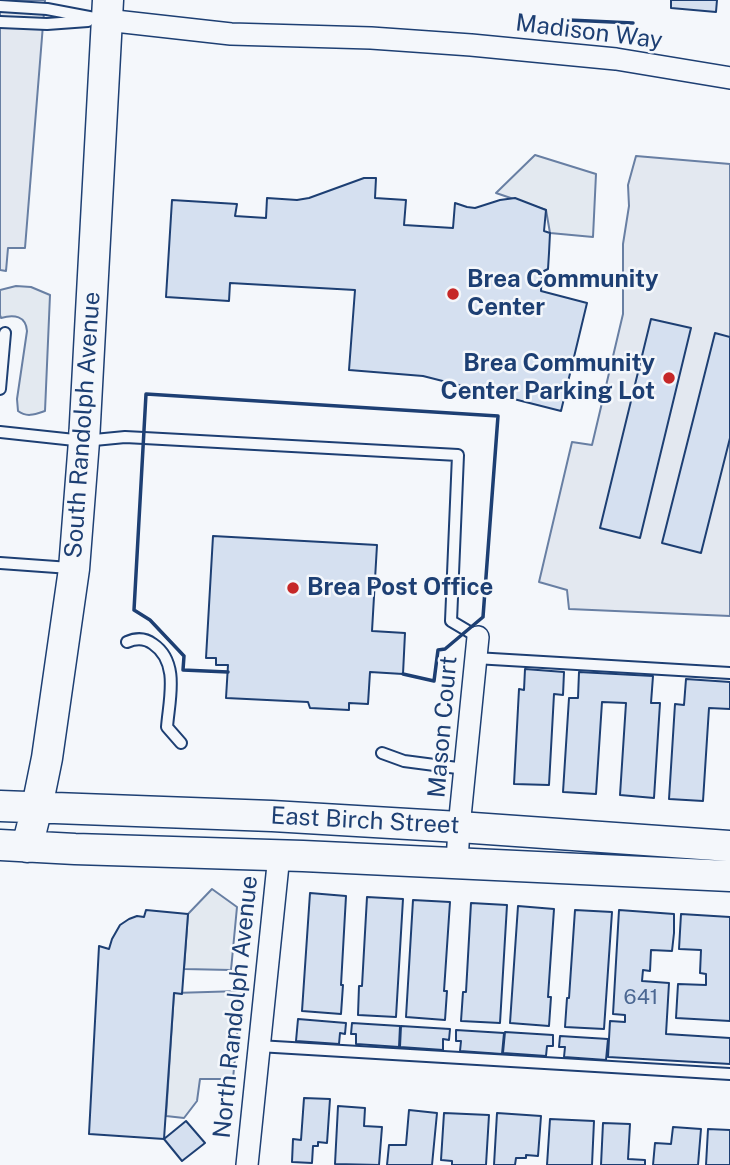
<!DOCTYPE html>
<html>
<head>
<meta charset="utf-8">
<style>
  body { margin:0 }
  canvas { display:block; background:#f4f7fb }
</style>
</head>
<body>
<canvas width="730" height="1165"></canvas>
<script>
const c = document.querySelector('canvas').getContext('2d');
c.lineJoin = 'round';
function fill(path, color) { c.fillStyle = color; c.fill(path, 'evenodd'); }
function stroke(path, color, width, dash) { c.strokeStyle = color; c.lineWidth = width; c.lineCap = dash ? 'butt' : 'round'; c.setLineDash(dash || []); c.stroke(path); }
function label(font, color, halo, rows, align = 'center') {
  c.font = font + ' "Public Sans",sans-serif'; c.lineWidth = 5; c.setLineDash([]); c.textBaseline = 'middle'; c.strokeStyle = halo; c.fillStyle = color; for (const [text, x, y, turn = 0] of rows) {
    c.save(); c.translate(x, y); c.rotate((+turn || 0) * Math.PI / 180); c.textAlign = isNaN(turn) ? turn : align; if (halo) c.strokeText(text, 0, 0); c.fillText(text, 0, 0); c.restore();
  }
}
const green = new Path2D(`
  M535 155 596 174 593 237 550 233 546 210 496 193Z
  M16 286 31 287 50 295 45 411C36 414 27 418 18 411L17 399 27 331C26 316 14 314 1 318L0 315V290Z
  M212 889 237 907 231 970 184 969 188 914Z
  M241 991 233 1079H200L197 1101 184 1118 166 1116 174 993Z`);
const parking = new Path2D(`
  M0 0H45L25 248H8L6 271 0 270Z
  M636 156 730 164V616L569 609 567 590 539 582 572 442 592 445 623 314V244L629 206 628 185Z`);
const building = new Path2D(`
  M671 0H717L716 12 671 8Z
  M364 178H376L375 198 406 200 404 225 453 228 455 203 467 207 475 208 500 200 515 198 546 210 544 231 550 233 549 253 548 269 542 272 541 291 587 303 561 411 423 376 349 370 355 290 230 283 229 301 166 297 172 200 237 204 235 216 266 218 267 198 297 200 309 198Z
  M651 319 691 328 640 538 600 528Z
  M715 333 730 337V438L701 553 662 543Z
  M213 536 377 545 372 631 405 633 403 674 370 672 368 704 349 703V710L310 708 308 702 226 698 228 665H216V658H206Z
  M525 669 564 672 563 695 554 694 549 785 514 784 519 689 524 690Z
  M579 672 653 676 651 703H660L654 798 620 795 626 703 602 702 596 794 563 792 569 698H578Z
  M686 679 730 682V709L709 708 703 801 669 799 675 704 684 705Z
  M310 893 346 896 341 985H343L341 1014 302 1011Z
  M367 897 403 899 396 1017 358 1015 359 986H362Z
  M413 900 450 902 444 991H447L445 1020 406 1017Z
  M471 903 507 905 500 1023 461 1021 463 992H466Z
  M518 906 554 909 548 997H551L549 1026 510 1023Z
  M146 910 188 914 182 994 174 993 164 1139 89 1134 99 946 109 949 112 939 120 925 129 919 137 916 144 917Z
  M575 910 612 912 604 1029 565 1027 567 998H569Z
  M619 910 674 914V933L672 951 651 950 650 971 643 970 642 981 669 983 666 1034 730 1038V1064L608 1057 610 1021 625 1022V1015L613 1014Z
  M681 914 730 917V1021L676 1018 678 984 706 985V974L700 973 701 950 679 949Z
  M298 1019 346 1023 345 1034 340 1033 339 1044 296 1041Z
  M352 1023 400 1026 399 1047 356 1044V1034H351Z
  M401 1026 450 1029 449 1040 443 1039V1050L400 1047Z
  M456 1030 504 1033 502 1054 460 1051 461 1041H456Z
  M505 1032 553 1035V1046H547L546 1056 503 1053Z
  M560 1036 608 1039 606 1060 564 1057 565 1047H559Z
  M304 1098 330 1099 327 1143 318 1142V1146H313L312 1163 292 1162 293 1139 301 1140Z
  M338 1106 365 1108 364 1126 382 1127 379 1165 335 1164Z
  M409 1110 437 1113 432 1165H387L389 1145H406Z
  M444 1113 489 1115 486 1165H452V1161L441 1160Z
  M497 1113 541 1116 538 1156 526 1155V1158H516L515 1165H494Z
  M550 1119 594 1121 592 1165H547Z
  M186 1121 205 1143 182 1161 164 1139Z
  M603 1123 630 1124 628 1159 645 1160V1165H601Z
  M673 1127 701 1129 698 1165H653L655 1143 671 1144Z
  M708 1129 730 1130V1165H706Z`);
const lane = new Path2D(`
  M0 6 47 9 105 20
  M0 22 47 24 88 21
  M0 389 5 333
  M0 432 84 441 125 437 144 438 458 455 451 621 478 637
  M0 563 70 568
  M127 642C136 638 145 638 153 644 180 662 169 700 167 727L181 743
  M475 658 730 673
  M382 753 404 761 465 769
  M258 1046 730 1074`);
const street = new Path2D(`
  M106 20 231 34 371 38 471 45 616 59 730 78
  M457 863 459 827 478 637
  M247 1165 279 855`);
const secondary = new Path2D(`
  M0 806 272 816 459 827 730 846
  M0 845 75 849 303 856 730 876
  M27 847 37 807 47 758 74 569 84 441 108 0`);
const wall = new Path2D(`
  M569 20 633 23
  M228 672 183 670 184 656 150 620 134 610 146 394 498 416 483 617 445 649 438 650 434 681 403 674`);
const markers = [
  [453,294,7,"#c62828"],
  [669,378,7,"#c62828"],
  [293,588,7,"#c62828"]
];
const numberNames = [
  ["641",641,998]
];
const streetNames = [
  ["Madison Way",589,32,7],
  ["South Randolph Avenue",83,425,-86],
  ["Mason Court",443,727,-85],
  ["East Birch Street",365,821,3],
  ["North Randolph Avenue",236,1007,-84]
];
const poiNames = [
  ["Brea Community",467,280],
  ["Center",467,308],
  ["Brea Community",655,364,"right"],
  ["Center Parking Lot",655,392,"right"],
  ["Brea Post Office",307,588]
];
fill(green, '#e3e9f0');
stroke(green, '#687fa3', 2);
fill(parking, '#e3e8f0');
stroke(parking, '#687fa3', 2);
fill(building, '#d5e0f0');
stroke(building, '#1d3f73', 2);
stroke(lane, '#1d3f73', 14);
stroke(street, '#1d3f73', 24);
stroke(secondary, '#1d3f73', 33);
stroke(lane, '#f4f7fb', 10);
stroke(street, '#f4f7fb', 21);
stroke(secondary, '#f4f7fb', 30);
stroke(wall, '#1d3f73', 3.5);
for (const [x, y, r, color] of markers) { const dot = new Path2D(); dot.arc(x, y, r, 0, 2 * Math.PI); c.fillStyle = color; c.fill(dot); stroke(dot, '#f4f7fb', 2.5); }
label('21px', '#4b6792', null, numberNames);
label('24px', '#1d3f73', '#f4f7fb', streetNames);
label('bold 24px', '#1d3f73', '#f4f7fb', poiNames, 'left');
</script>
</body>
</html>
